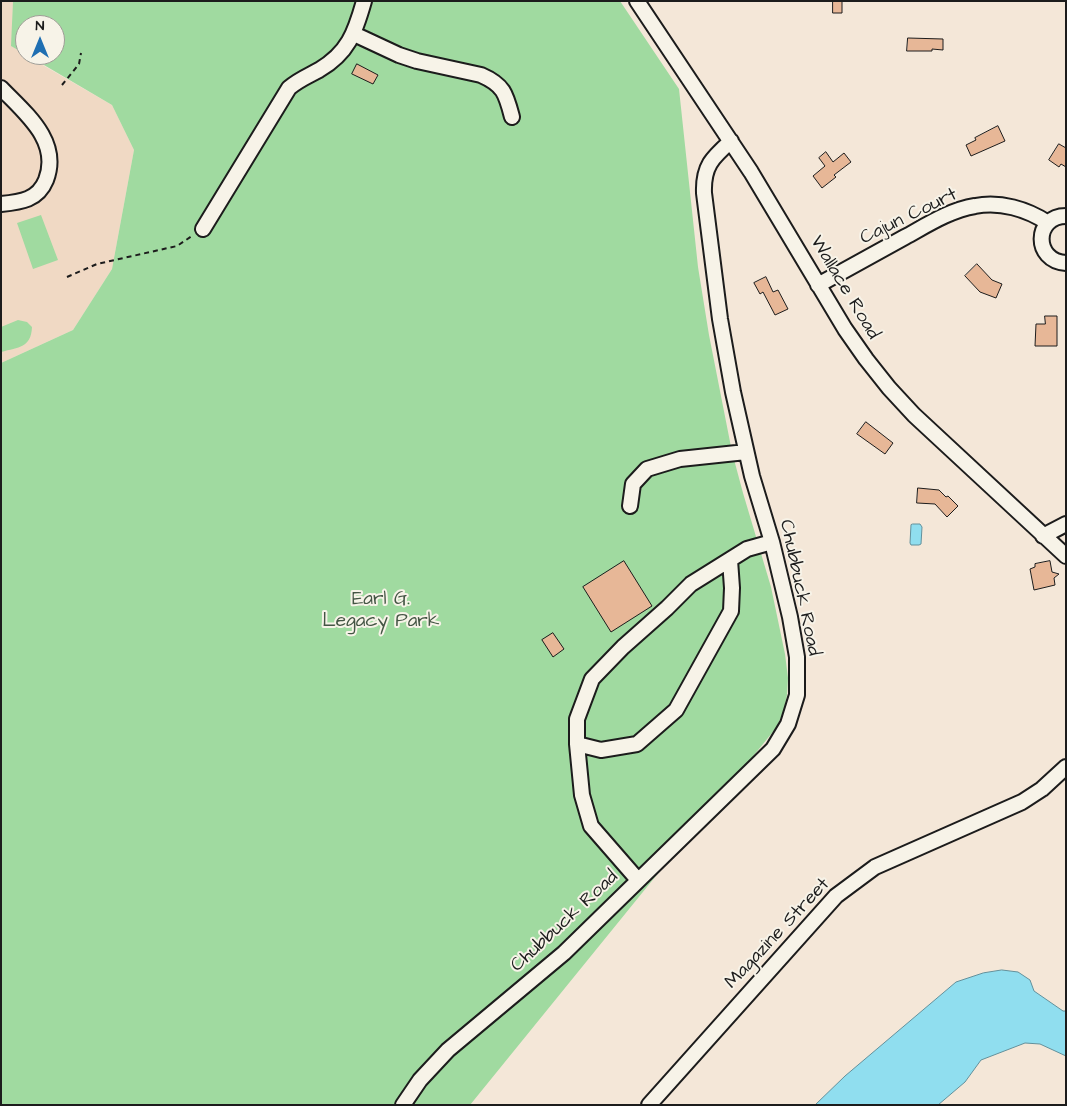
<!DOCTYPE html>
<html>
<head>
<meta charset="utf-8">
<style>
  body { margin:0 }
  #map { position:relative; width:1067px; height:1106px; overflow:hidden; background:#f4e7d8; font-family:"Architects Daughter",sans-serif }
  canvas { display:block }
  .frame { position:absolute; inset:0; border:2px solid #1c1c1c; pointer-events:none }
  .north { position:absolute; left:15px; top:15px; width:50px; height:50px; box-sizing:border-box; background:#f7f3e8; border:1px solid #9f9d96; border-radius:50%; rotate:0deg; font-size:14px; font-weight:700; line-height:20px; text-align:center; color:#1c1c1c }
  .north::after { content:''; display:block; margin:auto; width:18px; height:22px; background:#1f6fb2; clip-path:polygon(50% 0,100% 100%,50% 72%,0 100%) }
</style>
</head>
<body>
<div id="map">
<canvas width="1067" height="1106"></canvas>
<div class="frame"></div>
<div class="north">N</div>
</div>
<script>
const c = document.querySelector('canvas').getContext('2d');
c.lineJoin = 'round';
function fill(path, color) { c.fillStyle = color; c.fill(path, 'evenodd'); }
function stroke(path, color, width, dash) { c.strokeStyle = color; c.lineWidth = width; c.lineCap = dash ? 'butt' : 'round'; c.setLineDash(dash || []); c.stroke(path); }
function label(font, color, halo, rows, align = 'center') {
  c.font = font + ' "Architects Daughter",sans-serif'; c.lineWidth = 4; c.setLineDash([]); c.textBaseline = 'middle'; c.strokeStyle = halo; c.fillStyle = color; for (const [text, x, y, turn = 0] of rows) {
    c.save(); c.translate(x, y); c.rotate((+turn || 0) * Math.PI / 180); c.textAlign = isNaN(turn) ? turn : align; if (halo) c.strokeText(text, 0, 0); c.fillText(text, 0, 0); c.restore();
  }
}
const built = new Path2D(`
  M1 1H13L12 46 25 55 112 105 134 150 112 269 73 330 1 363Z`);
const green = new Path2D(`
  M13 1H620L679 89 698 267 709 335 732 452 743 493 771 587 785 654 788 678 787 695 784 711 776 728 470 1105H1V363L73 330 112 269 134 150 112 105 27 55H55V25H25V54L11 46Z
  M41 215 58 260 33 269 17 223Z
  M18 320 27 322 32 327C31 348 19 347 1 352V327Z`);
const water = new Path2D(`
  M913 524H920L922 527 921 544 919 545H911L910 543 911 525Z
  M1002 970 1018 972 1030 980 1034 991 1063 1011H1066V1056L1040 1044 1025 1043 981 1060 965 1082 938 1105H815L845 1076 956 982 983 973Z`);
const building = new Path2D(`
  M833 1H842V13H833Z
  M908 38 943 39V50L932 49V51H907Z
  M357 64 378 75 373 84 352 74Z
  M998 126 1005 141 971 156 966 145 976 140 975 138Z
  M1059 144 1066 148V167L1061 164 1059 167 1049 160Z
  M826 152 833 162 844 153 851 162 834 175 836 177 822 188 813 176 825 166 819 158Z
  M977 264 992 280 1002 284 996 298 980 292 965 276Z
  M766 277 773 292 778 290 788 309 775 315 763 292 760 294 754 283Z
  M1045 316H1057V346H1035L1036 324H1045Z
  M866 422 893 443 885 454 857 434Z
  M918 488 939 490 946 497 948 496 958 506 947 517 935 504 917 503Z
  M624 561 652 606 611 632 583 587Z
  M1050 561 1052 572 1059 574 1054 578 1055 585 1034 590 1030 569 1035 567V564Z
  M553 633 564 649 553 657 542 640Z`);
const path = new Path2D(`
  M62 85 79 64 81 53
  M67 277 97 264 177 246 192 236`);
const minor = new Path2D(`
  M637 1 751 172 845 329 866 359 889 388 914 415 1066 556
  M354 34 399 55 417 61 481 75C504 85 506 94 512 117
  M1 88C25 113 61 141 46 180 38 200 21 202 1 204
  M1066 216C1034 216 1033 261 1066 263
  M203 229 289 88C298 80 308 76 319 70 348 53 355 33 364 1
  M818 285C847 269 876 253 905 237 927 225 950 210 975 206 1000 201 1027 209 1048 223
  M630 506 633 484 647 469 680 459 746 452
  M1043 536 1066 524
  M577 744 601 750 637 744 676 710 731 611 732 588 730 560
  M638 880 591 826 582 795 577 744V719L592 679 623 647 667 608 691 584 747 549 772 542
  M403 1105 420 1080 448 1050 564 953 773 749 788 724 797 695V657L790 617 772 542 752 476 733 392 720 319 704 193C703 166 712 158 731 141
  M649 1105 836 896 875 867 1022 802 1042 789 1066 767`);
const streetNames = [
  ["Cajun Court",909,217,-26],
  ["Wallace Road",844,288,59],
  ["Chubbuck Road",799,588,78],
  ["Chubbuck Road",565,922,-43],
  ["Magazine Street",778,934,-47]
];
const parkNames = [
  ["Earl G.",381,600],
  ["Legacy Park",381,622]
];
fill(built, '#f0d9c4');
fill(green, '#a0daa0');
fill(water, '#90deef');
stroke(water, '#62909b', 1);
fill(building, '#e7b797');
stroke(building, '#1c1c1c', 1);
stroke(minor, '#1c1c1c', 18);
stroke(path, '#1c1c1c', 2, [5, 4]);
stroke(minor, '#f7f3e8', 14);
label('19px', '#1c1c1c', '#f7f3e8', streetNames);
label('19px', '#454', '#f7f3e8', parkNames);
</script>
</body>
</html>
